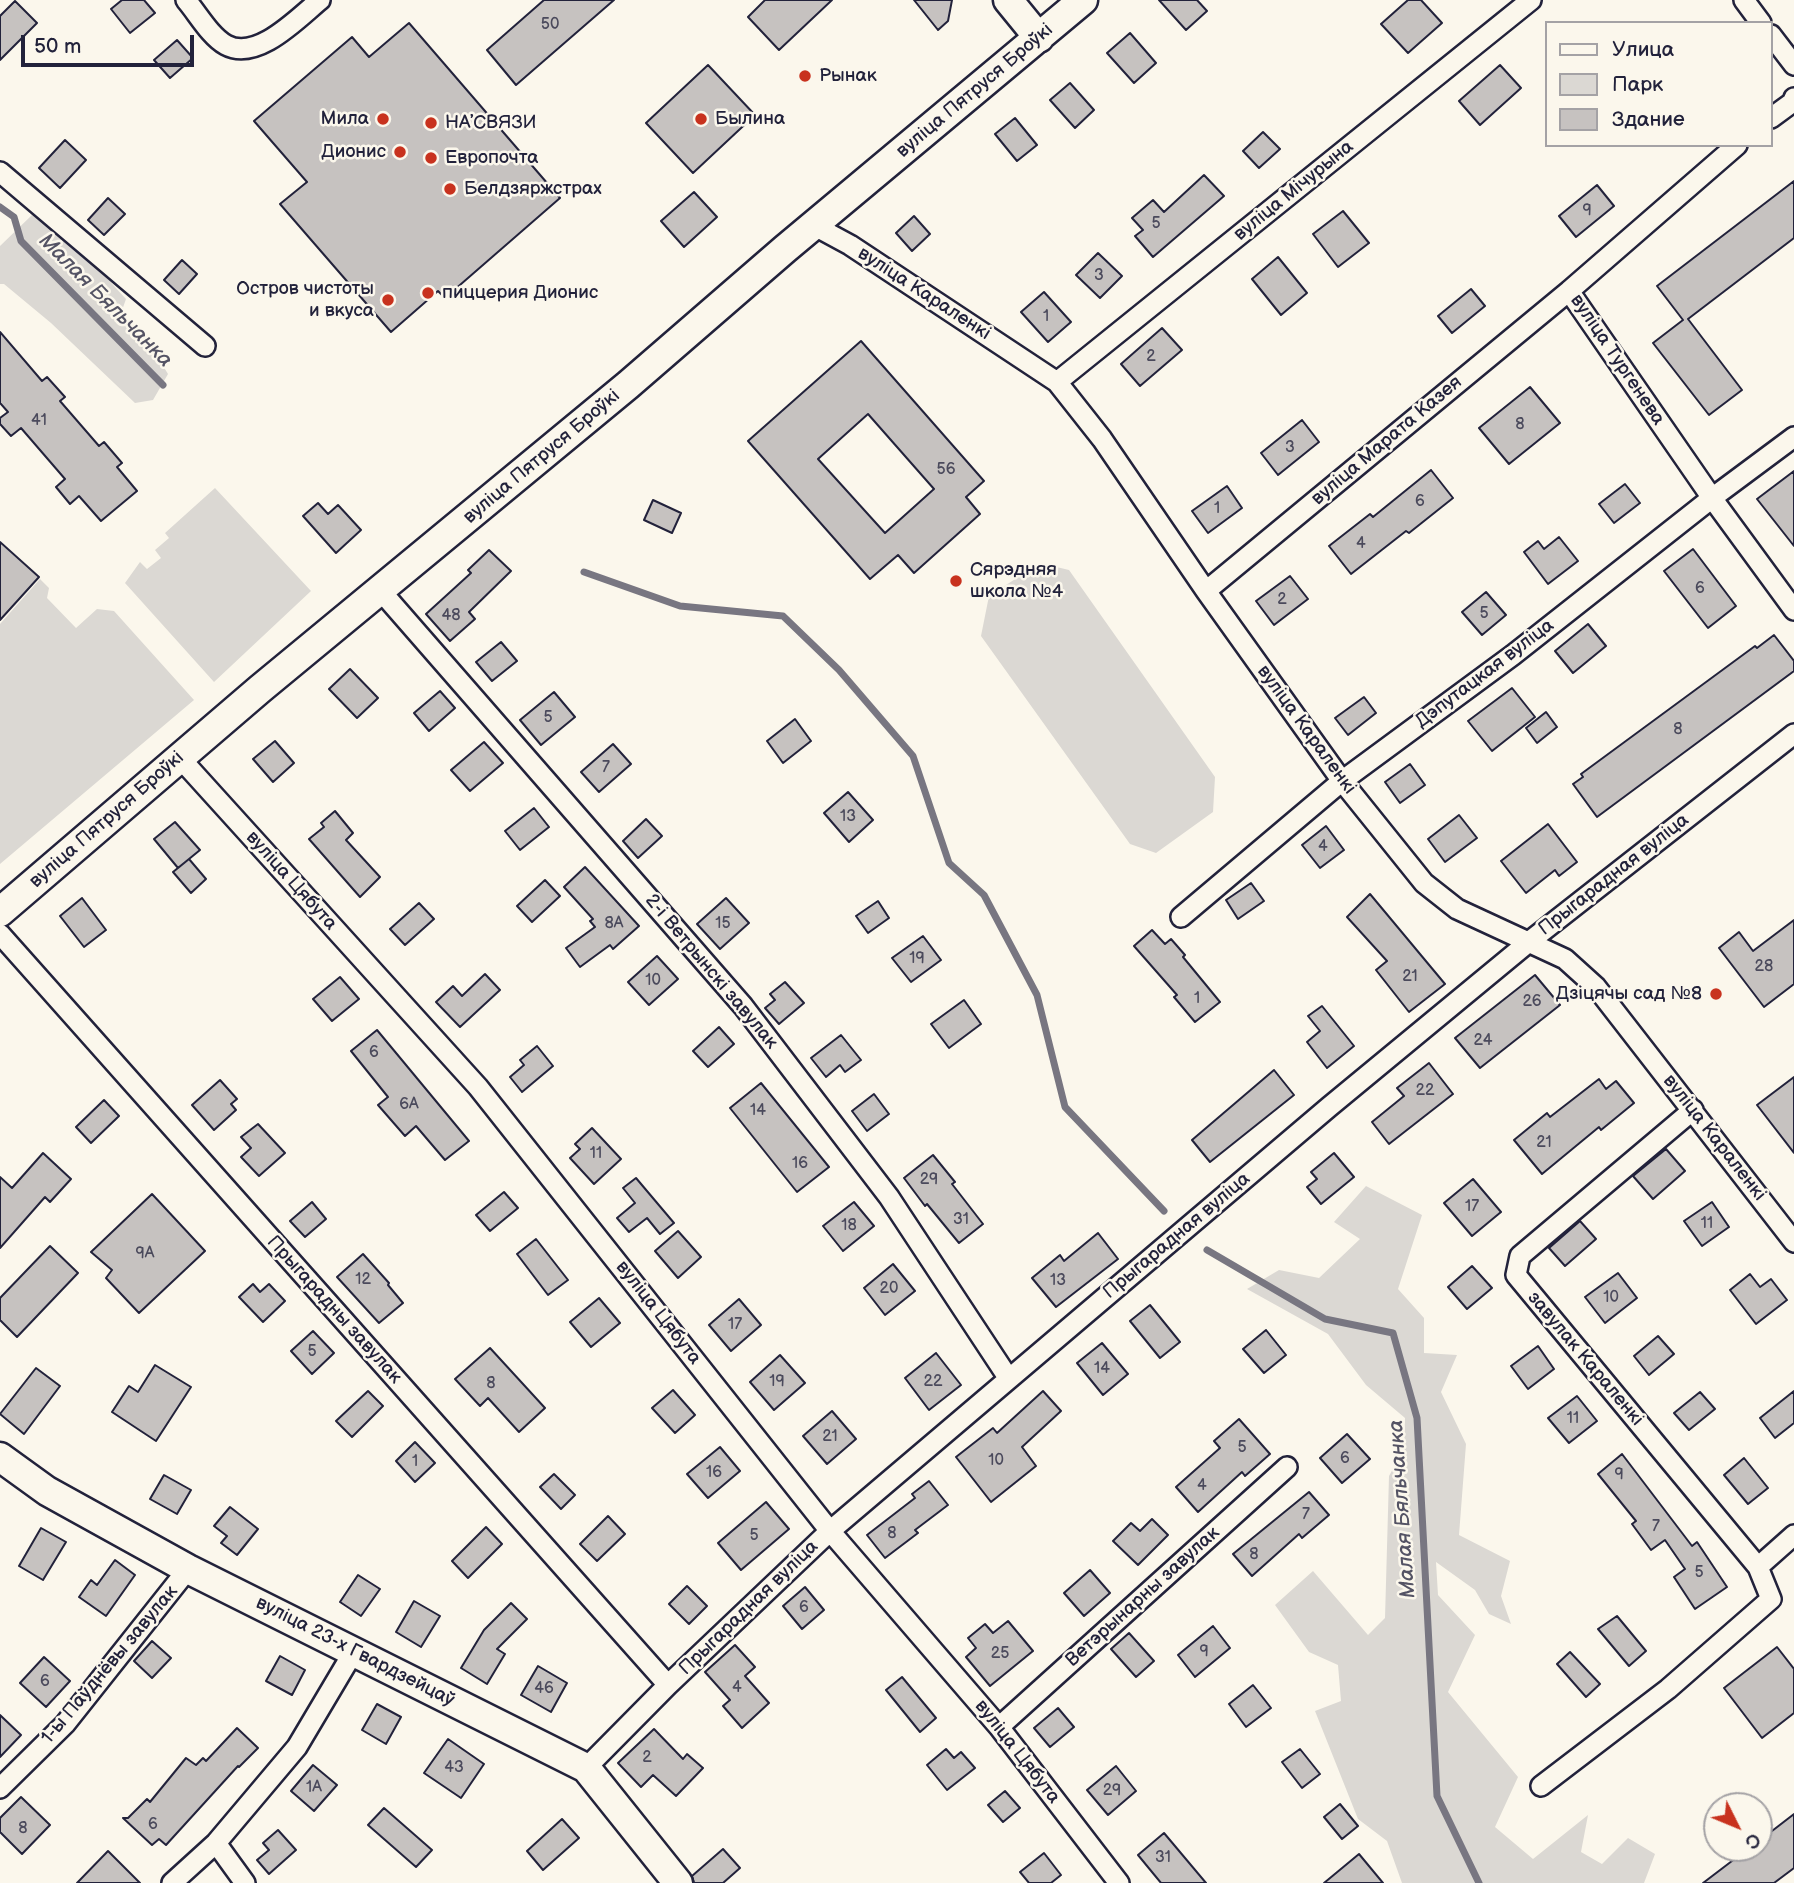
<!DOCTYPE html>
<html>
<head>
<meta charset="utf-8">
<style>
  body { margin:0 }
  #map { position:relative; width:1794px; height:1883px; overflow:hidden; background:#fbf7ec; font-family:"Balsamiq Sans",sans-serif }
  canvas { display:block }
  .legend { position:absolute; left:1545px; top:21px; width:228px; height:126px; box-sizing:border-box; background:#fbf7ec; border:2px solid #a4a2a5; margin:0; padding:9px 12px; list-style:none; font-size:21px; color:#22223b }
  .legend li { display:flex; align-items:center; gap:14px; height:35px }
  .legend b { width:35px; border:2px solid #a4a2a5 }
  .north { position:absolute; left:1703px; top:1792px; width:70px; height:70px; box-sizing:border-box; background:#fbf7ec; border:2px solid #a4a2a5; border-radius:50%; rotate:133deg; font-size:19px; font-weight:700; line-height:28px; text-align:center; color:#22223b }
  .north::after { content:''; display:block; margin:auto; width:24px; height:32px; background:#c8321e; clip-path:polygon(50% 0,100% 100%,50% 72%,0 100%) }
  .scale { position:absolute; left:21px; top:35px; width:173px; height:32px; box-sizing:border-box; border:4px solid #22223b; border-top:0; padding-left:9px; font-size:21px; line-height:24px; white-space:nowrap; color:#22223b; -webkit-text-stroke:5px #fbf7ec; paint-order:stroke }
</style>
</head>
<body>
<div id="map">
<canvas width="1794" height="1883"></canvas>
<ul class="legend">
<li><b style="height:9px;background:#fbf7ec"></b>Улица</li>
<li><b style="height:19px;background:#dbd8d3"></b>Парк</li>
<li><b style="height:19px;background:#c6c2c0"></b>Здание</li>
</ul>
<div class="north">С</div>
<div class="scale">50 m</div>
</div>
<script>
const c = document.querySelector('canvas').getContext('2d');
c.lineJoin = 'round';
function fill(path, color) { c.fillStyle = color; c.fill(path, 'evenodd'); }
function stroke(path, color, width, dash) { c.strokeStyle = color; c.lineWidth = width; c.lineCap = dash ? 'butt' : 'round'; c.setLineDash(dash || []); c.stroke(path); }
function label(font, color, halo, rows, align = 'center') {
  c.font = font + ' "Balsamiq Sans",sans-serif'; c.lineWidth = 5; c.setLineDash([]); c.textBaseline = 'middle'; c.strokeStyle = halo; c.fillStyle = color; for (const [text, x, y, turn = 0] of rows) {
    c.save(); c.translate(x, y); c.rotate((+turn || 0) * Math.PI / 180); c.textAlign = isNaN(turn) ? turn : align; if (halo) c.strokeText(text, 0, 0); c.fillText(text, 0, 0); c.restore();
  }
}
const green = new Path2D(`
  M32 215C70 232 98 269 126 299L120 316 144 335 168 374 153 400 135 403 51 323 4 284H0V246Z
  M215 488 311 591 214 682 125 583 140 562 147 569 161 558 155 550 169 538 165 533Z
  M1040 563 1069 570 1215 777 1213 812 1156 853 1130 844 981 636 989 596Z
  M40 579 49 588 47 598 76 628 97 609 114 611 194 700 0 864V624Z
  M1366 1186 1422 1215 1398 1289 1424 1318V1353L1457 1355 1441 1392 1466 1444 1459 1535 1510 1561 1501 1596 1511 1624 1489 1614 1475 1590 1436 1562 1438 1595 1475 1635 1448 1692 1518 1777 1495 1827 1533 1859 1588 1815 1581 1852 1602 1864 1628 1838 1655 1854 1644 1883H1402L1387 1841 1358 1819 1315 1711 1341 1701 1338 1665 1309 1652 1275 1605 1313 1571 1368 1635 1385 1618 1389 1476 1404 1449 1405 1418 1366 1385 1328 1334 1247 1289 1279 1270 1319 1278 1360 1239 1334 1222Z`);
const stream = new Path2D(`
  M0 207 14 217 21 241 163 385
  M584 572 680 606 783 616 839 670 913 756 949 863 984 895 1037 995 1065 1107 1164 1211
  M1207 1250 1325 1319 1393 1333 1417 1418 1437 1796 1479 1883`);
const building = new Path2D(`
  M122 0H144L155 13 130 33 111 9Z
  M544 0H614L516 85 487 50Z
  M765 0H832L779 50 748 17Z
  M914 0H952L948 21 938 30Z
  M1159 0H1197L1207 11 1186 30Z
  M1408 0H1421L1442 23 1408 53 1381 24Z
  M15 1 37 23 0 60V16Z
  M409 23 560 198 445 298 438 291 391 332 280 204 307 182 254 121 352 37 369 57Z
  M1130 33 1156 63 1134 83 1107 53Z
  M177 40 193 58 170 78 154 60Z
  M708 65 755 115 693 173 646 123Z
  M1500 65 1521 88 1480 125 1459 101Z
  M1070 83 1094 110 1075 128 1050 100Z
  M1015 118 1037 145 1017 161 995 134Z
  M1263 132 1280 149 1259 168 1243 151Z
  M65 140 86 160 60 188 39 168Z
  M1204 175 1224 196 1153 257 1135 236 1143 230 1132 218 1153 200 1164 212Z
  M1794 181V238L1688 319 1742 390 1709 415 1653 343 1683 320 1657 286Z
  M1597 185 1614 206 1576 237 1559 216Z
  M694 192 717 217 684 247 661 221Z
  M108 198 125 214 104 235 88 220Z
  M1343 211 1369 243 1338 267 1313 234Z
  M914 216 930 234 912 251 896 233Z
  M1098 253 1122 276 1100 298 1076 275Z
  M1278 257 1307 293 1281 315 1252 279Z
  M182 260 197 274 179 294 164 280Z
  M1471 289 1485 306 1452 333 1438 316Z
  M1044 292 1071 322 1048 342 1021 312Z
  M1162 328 1182 350 1140 386 1121 364Z
  M0 332 42 381 47 377 65 397 60 401 99 446 104 442 122 463 117 467 137 491 101 521 79 496 70 504 56 487 65 479 21 428 11 436 0 424V418L8 412 0 403Z
  M861 341 984 481 966 497 980 514 914 573 898 555 870 579 748 441ZM868 414 934 489 885 533 818 459Z
  M1530 387 1560 423 1509 464 1479 428Z
  M1302 420 1319 442 1278 475 1261 453Z
  M1431 470 1453 498 1409 533 1406 531 1351 574 1329 546 1370 514 1373 517Z
  M1794 471V546L1757 499Z
  M1625 484 1640 503 1614 523 1599 504Z
  M1227 486 1242 508 1208 533 1192 511Z
  M653 500 681 513 672 533 644 520Z
  M318 503 328 514 338 505 361 530 336 553 303 516Z
  M1559 537 1578 561 1548 584 1524 552 1538 541 1544 549Z
  M0 542 39 577 0 620Z
  M1693 549 1736 606 1708 628 1664 571Z
  M489 550 511 571 469 612 475 619 450 641 426 614 471 573 468 570Z
  M1290 576 1308 599 1274 625 1256 601Z
  M1486 592 1506 615 1482 635 1462 612Z
  M1588 624 1606 646 1573 673 1555 651Z
  M1774 635 1794 661V671L1597 817 1573 784 1583 777 1581 774 1755 646 1757 648Z
  M501 642 517 661 492 681 476 662Z
  M350 669 378 698 357 718 329 689Z
  M1512 688 1535 717 1492 751 1468 721Z
  M440 691 455 708 429 731 414 713Z
  M554 692 575 717 541 745 520 720Z
  M1364 697 1376 713 1348 735 1335 718Z
  M1546 712 1557 727 1537 743 1526 728Z
  M795 719 811 741 783 763 767 741Z
  M275 741 294 763 273 782 253 759Z
  M484 742 503 763 470 791 451 770Z
  M613 744 631 764 599 792 581 772Z
  M1410 764 1425 785 1400 803 1385 782Z
  M848 792 873 820 849 842 824 813Z
  M534 808 549 827 520 850 505 831Z
  M335 811 353 833 346 840 380 877 360 897 309 839 324 827 321 823Z
  M1459 815 1477 838 1445 862 1428 839Z
  M646 819 662 836 638 858 623 841Z
  M175 822 200 850 178 868 154 839Z
  M1548 824 1577 862 1559 876 1555 870 1526 893 1501 861Z
  M1326 826 1344 850 1320 868 1302 845Z
  M189 859 206 879 191 893 173 872Z
  M585 867 639 926 613 949 610 945 580 967 566 948 595 927 590 921 593 919 564 887Z
  M545 880 560 896 532 922 517 906Z
  M1251 883 1264 901 1238 919 1226 900Z
  M1370 894 1445 984 1409 1012 1376 970 1387 961 1347 917Z
  M82 898 106 930 84 947 60 916Z
  M726 898 749 923 720 949 697 924Z
  M878 901 889 918 868 933 856 916Z
  M419 903 434 919 405 945 390 929Z
  M1794 920V984L1764 1007 1719 948 1739 932 1753 951Z
  M1152 930 1165 944 1171 939 1185 955 1183 957 1220 1002 1195 1022 1174 997 1177 995 1134 946Z
  M923 936 941 960 911 982 892 958Z
  M657 956 678 979 649 1005 628 982Z
  M485 974 500 990 460 1027 436 1002 453 986 462 996Z
  M1535 975 1560 1005 1480 1068 1455 1038Z
  M340 977 359 999 332 1021 313 999Z
  M785 982 804 1003 779 1024 765 1008 775 1000 770 994Z
  M964 1000 981 1024 949 1048 931 1024Z
  M1322 1006 1354 1046 1327 1068 1307 1042 1320 1031 1308 1016Z
  M719 1027 734 1044 708 1067 693 1051Z
  M377 1030 469 1141 445 1160 416 1126 405 1136 378 1105 388 1097 351 1051Z
  M841 1035 861 1060 845 1072 840 1065 826 1077 811 1058Z
  M537 1046 553 1066 522 1092 510 1077 524 1065 520 1060Z
  M1429 1063 1453 1094 1389 1144 1372 1122 1404 1096 1397 1088Z
  M1274 1070 1294 1095 1210 1162 1192 1140Z
  M1794 1077V1153L1757 1105Z
  M1599 1079 1606 1089 1616 1081 1634 1103 1601 1130 1599 1127 1542 1174 1514 1140 1547 1113 1550 1117Z
  M220 1080 237 1099 231 1104 236 1110 214 1130 192 1105Z
  M761 1083 829 1167 797 1192 730 1108Z
  M874 1094 889 1114 867 1131 852 1111Z
  M104 1100 119 1116 91 1143 76 1127Z
  M258 1124 285 1153 259 1176 241 1157 251 1148 241 1137Z
  M592 1128 621 1159 594 1184 570 1158 580 1149 575 1144Z
  M1666 1149 1685 1171 1653 1199 1633 1176Z
  M43 1153 71 1179 50 1202 45 1197 0 1248V1177L12 1188Z
  M1334 1153 1354 1177 1321 1204 1307 1187 1317 1179 1311 1172Z
  M933 1155 955 1182 952 1184 983 1224 959 1243 927 1204 925 1206 904 1178Z
  M636 1178 674 1223 660 1234 647 1218 629 1232 617 1218 635 1203 623 1188Z
  M1473 1179 1501 1212 1472 1236 1444 1203Z
  M504 1192 518 1208 490 1231 476 1215Z
  M152 1194 205 1251 139 1313 106 1278 112 1270 91 1252Z
  M312 1202 326 1219 305 1237 290 1221Z
  M854 1202 874 1226 843 1251 823 1226Z
  M1712 1202 1729 1227 1702 1246 1684 1221Z
  M1580 1221 1596 1239 1565 1266 1549 1248Z
  M678 1231 701 1257 678 1278 655 1251Z
  M1098 1233 1118 1259 1056 1307 1032 1278 1060 1255 1064 1261Z
  M536 1239 568 1280 548 1295 517 1254Z
  M50 1246 78 1273 17 1337 0 1320V1298Z
  M363 1254 389 1283 388 1285 403 1303 379 1323 337 1277Z
  M893 1264 915 1291 885 1315 864 1288Z
  M1472 1266 1492 1288 1467 1309 1448 1287Z
  M1618 1273 1637 1298 1605 1323 1585 1297Z
  M1750 1274 1760 1287 1771 1279 1787 1300 1756 1324 1730 1290Z
  M253 1284 260 1292 269 1284 285 1301 263 1322 239 1297Z
  M599 1298 620 1323 591 1347 570 1322Z
  M739 1299 761 1325 731 1351 709 1325Z
  M1150 1305 1180 1342 1160 1358 1130 1321Z
  M1266 1330 1286 1355 1264 1373 1243 1349Z
  M313 1331 334 1353 312 1374 291 1351Z
  M1658 1336 1674 1354 1649 1375 1634 1356Z
  M1102 1343 1128 1374 1103 1395 1077 1363Z
  M1538 1346 1554 1369 1528 1389 1511 1366Z
  M490 1348 545 1408 519 1432 488 1398 480 1406 455 1379Z
  M936 1353 961 1385 929 1410 905 1378Z
  M780 1355 805 1383 774 1410 750 1382Z
  M155 1365 191 1387 156 1441 112 1412 129 1386 138 1392Z
  M36 1368 60 1386 24 1434 0 1414Z
  M673 1390 695 1415 675 1433 652 1408Z
  M368 1391 383 1406 352 1437 336 1421Z
  M1043 1391 1061 1411 1022 1447 1036 1466 991 1502 956 1457 993 1428 997 1433Z
  M1794 1391V1423L1775 1438 1760 1418Z
  M1700 1392 1715 1409 1689 1430 1674 1413Z
  M1577 1396 1597 1421 1569 1443 1548 1418Z
  M832 1411 856 1439 827 1464 803 1436Z
  M1239 1419 1270 1454 1245 1476 1242 1472 1198 1512 1176 1487 1220 1448 1214 1441Z
  M1347 1434 1370 1459 1342 1483 1320 1458Z
  M415 1442 435 1463 415 1482 396 1461Z
  M720 1447 740 1471 708 1498 687 1474Z
  M1622 1454 1692 1546 1697 1542 1727 1587 1695 1609 1674 1577 1685 1569 1665 1540 1651 1550 1632 1524 1636 1521 1598 1474Z
  M1744 1458 1768 1488 1748 1504 1724 1475Z
  M554 1474 575 1495 561 1509 540 1487Z
  M164 1475 191 1490 177 1514 150 1499Z
  M929 1481 948 1505 915 1530 918 1533 885 1558 867 1535 915 1498 912 1494Z
  M1309 1492 1329 1515 1302 1538 1299 1534 1252 1576 1233 1554Z
  M766 1502 789 1529 741 1570 718 1543Z
  M230 1507 258 1529 237 1555 221 1543 227 1536 214 1526Z
  M608 1516 625 1534 597 1561 580 1544Z
  M1152 1519 1168 1535 1138 1565 1113 1541 1131 1523 1140 1531Z
  M486 1527 502 1544 468 1578 452 1561Z
  M41 1528 66 1542 43 1580 19 1566Z
  M115 1560 135 1575 106 1616 79 1597 91 1580 97 1585Z
  M1090 1570 1110 1593 1084 1616 1064 1593Z
  M358 1575 380 1589 361 1616 340 1602Z
  M687 1586 707 1606 689 1624 669 1604Z
  M805 1587 824 1610 802 1629 783 1606Z
  M414 1601 440 1616 421 1647 396 1632Z
  M511 1603 527 1619 497 1649 505 1654 487 1684 461 1668 484 1630Z
  M1617 1616 1646 1651 1629 1666 1598 1629Z
  M1008 1621 1033 1651 990 1686 966 1657 976 1648 968 1638 985 1624 993 1633Z
  M1213 1626 1230 1648 1195 1677 1178 1655Z
  M1129 1633 1154 1661 1136 1677 1111 1649Z
  M152 1641 171 1658 152 1678 134 1661Z
  M735 1645 755 1667 745 1676 769 1703 742 1728 723 1706 730 1700 705 1672Z
  M1777 1647 1794 1669V1713L1762 1738 1724 1688Z
  M1570 1652 1600 1684 1586 1697 1557 1664Z
  M280 1656 305 1670 292 1695 266 1681Z
  M44 1657 70 1681 46 1707 20 1683Z
  M538 1666 567 1683 551 1712 521 1695Z
  M902 1677 936 1718 920 1732 886 1690Z
  M1253 1685 1271 1708 1246 1727 1229 1704Z
  M377 1704 401 1717 386 1744 362 1730Z
  M1058 1708 1074 1727 1050 1747 1034 1728Z
  M0 1715 21 1735 0 1757Z
  M237 1728 258 1748 239 1767 238 1766 166 1845 159 1839 152 1845 123 1818H128L147 1799 150 1802 186 1758 196 1765 203 1758 206 1761Z
  M654 1729 683 1759 687 1754 703 1768 676 1796 653 1775 641 1787 618 1763Z
  M448 1739 484 1764 461 1798 424 1773Z
  M946 1749 954 1758 961 1752 975 1768 947 1790 927 1765Z
  M1300 1749 1320 1774 1302 1788 1282 1762Z
  M313 1765 337 1785 314 1811 291 1791Z
  M1116 1766 1136 1791 1108 1815 1087 1790Z
  M1005 1791 1020 1808 1003 1822 988 1805Z
  M21 1797 50 1825 22 1854 0 1832V1818Z
  M1340 1804 1358 1826 1342 1839 1324 1817Z
  M384 1808 432 1850 416 1867 368 1825Z
  M1794 1814V1868L1774 1883H1703L1749 1848H1759V1841Z
  M562 1819 579 1838 543 1870 527 1851Z
  M278 1830 296 1850 269 1874 257 1860 269 1850 263 1843Z
  M1164 1833 1206 1883H1161L1138 1855Z
  M723 1849 740 1868 723 1883H694L692 1876Z
  M108 1851 140 1883H77Z
  M1044 1853 1061 1875 1051 1883H1029L1020 1872Z
  M1359 1854 1383 1883H1324Z`);
const street = new Path2D(`
  M186 0C198 14 210 36 226 45 257 62 298 18 320 0
  M1744 0 1761 23
  M1771 35 1794 65
  M1771 118 1793 102 1794 98
  M0 172 205 346
  M813 225 850 245 1057 382 1102 439 1206 591 1342 781 1424 883 1457 909 1565 959 1596 987 1794 1242
  M1569 291 1712 498 1794 610
  M1057 382 1531 0
  M380 590 743 1006 889 1197 1009 1379
  M1206 591 1569 291 1737 145
  M180 758 478 1087 830 1531 999 1727 1119 1883
  M1181 917 1342 781 1513 655 1712 498 1794 437
  M0 934 668 1685
  M1758 1567 1794 1535
  M999 1727 1287 1467
  M586 1768 668 1685 830 1531 1329 1107 1530 941 1794 734
  M1541 1786 1668 1689 1771 1599 1758 1567 1516 1275 1520 1256 1693 1110
  M0 1788 65 1724 188 1569
  M216 1843 245 1883
  M172 1883 216 1843 297 1747 354 1651`);
const secondary = new Path2D(`
  M1008 0 1039 38
  M0 912 260 689 628 385 785 249 1083 0
  M0 1457 47 1491 188 1569 586 1768 678 1883`);
const markers = [
  [805,76,7,"#c8321e"],
  [383,119,7,"#c8321e"],
  [701,119,7,"#c8321e"],
  [431,123,7,"#c8321e"],
  [400,152,7,"#c8321e"],
  [431,158,7,"#c8321e"],
  [450,189,7,"#c8321e"],
  [428,293,7,"#c8321e"],
  [388,300,7,"#c8321e"],
  [956,581,7,"#c8321e"],
  [1716,994,7,"#c8321e"]
];
const numberNames = [
  ["50",550,25],
  ["9",1587,211],
  ["5",1156,224],
  ["3",1099,276],
  ["1",1046,317],
  ["2",1151,357],
  ["41",39,421],
  ["8",1520,425],
  ["3",1290,448],
  ["56",946,470],
  ["6",1420,502],
  ["1",1217,509],
  ["4",1361,544],
  ["6",1700,589],
  ["2",1282,600],
  ["5",1484,614],
  ["48",451,616],
  ["5",548,718],
  ["8",1678,730],
  ["7",606,768],
  ["13",848,817],
  ["4",1323,847],
  ["8А",614,924],
  ["15",723,924],
  ["19",917,959],
  ["28",1764,967],
  ["21",1410,977],
  ["10",653,981],
  ["1",1197,999],
  ["26",1532,1002],
  ["24",1483,1041],
  ["6",374,1053],
  ["22",1425,1091],
  ["6А",409,1105],
  ["14",758,1111],
  ["21",1544,1143],
  ["11",596,1154],
  ["16",800,1164],
  ["29",929,1180],
  ["17",1472,1207],
  ["31",961,1220],
  ["11",1707,1224],
  ["18",849,1226],
  ["9А",145,1254],
  ["12",363,1280],
  ["13",1058,1281],
  ["20",889,1289],
  ["10",1611,1298],
  ["17",735,1325],
  ["5",312,1352],
  ["14",1102,1369],
  ["19",777,1382],
  ["22",933,1382],
  ["8",491,1384],
  ["11",1573,1419],
  ["21",830,1437],
  ["5",1242,1448],
  ["6",1345,1459],
  ["10",996,1461],
  ["1",415,1462],
  ["16",714,1473],
  ["9",1619,1475],
  ["4",1202,1486],
  ["7",1306,1515],
  ["7",1656,1527],
  ["8",892,1534],
  ["5",754,1536],
  ["8",1254,1555],
  ["5",1699,1573],
  ["6",804,1608],
  ["9",1204,1652],
  ["25",1000,1654],
  ["6",45,1682],
  ["4",737,1688],
  ["46",544,1689],
  ["2",647,1758],
  ["43",454,1768],
  ["1А",314,1788],
  ["29",1112,1791],
  ["6",153,1825],
  ["8",23,1829],
  ["31",1163,1858]
];
const poiNames = [
  ["Рынак",819,76],
  ["Мила",369,119,"right"],
  ["Былина",715,119],
  ["НАʼСВЯЗИ",445,123],
  ["Дионис",386,152,"right"],
  ["Европочта",445,158],
  ["Белдзяржстрах",464,189],
  ["Остров чистоты",374,289,"right"],
  ["и вкуса",374,311,"right"],
  ["пиццерия Дионис",442,293],
  ["Сярэдняя",970,570],
  ["школа №4",970,592],
  ["Дзіцячы сад №8",1702,994,"right"]
];
const streetNames = [
  ["вуліца Пятруся Броўкі",975,91,-40],
  ["вуліца Мічурына",1294,191,-39],
  ["вуліца Караленкі",924,294,33],
  ["вуліца Тургенева",1617,360,56],
  ["вуліца Марата Казея",1387,441,-40],
  ["вуліца Пятруся Броўкі",542,457,-40],
  ["Дэпутацкая вуліца",1485,674,-37],
  ["вуліца Караленкі",1306,730,54],
  ["вуліца Пятруся Броўкі",107,820,-41],
  ["Прыгарадная вуліца",1614,875,-38],
  ["вуліца Цябута",291,881,48],
  ["2-і Ветрынскі завулак",711,972,50],
  ["вуліца Караленкі",1714,1138,52],
  ["Прыгарадная вуліца",1177,1236,-40],
  ["Прыгарадны завулак",334,1310,48],
  ["вуліца Цябута",658,1313,52],
  ["завулак Караленкі",1585,1359,50],
  ["Ветэрынарны завулак",1143,1597,-42],
  ["Прыгарадная вуліца",749,1608,-44],
  ["вуліца 23-х Гвардзейцаў",355,1652,27],
  ["1-ы Паўднёвы завулак",110,1665,-50],
  ["вуліца Цябута",1017,1752,52]
];
const waterNames = [
  ["Малая Бяльчанка",105,301,45],
  ["Малая Бяльчанка",1403,1509,-94]
];
fill(green, '#dbd8d3');
stroke(stream, '#787681', 7);
fill(building, '#c6c2c0');
stroke(building, '#22223b', 2);
stroke(street, '#22223b', 24);
stroke(secondary, '#22223b', 33);
stroke(street, '#fbf7ec', 19);
stroke(secondary, '#fbf7ec', 28);
for (const [x, y, r, color] of markers) { const dot = new Path2D(); dot.arc(x, y, r, 0, 2 * Math.PI); c.fillStyle = color; c.fill(dot); stroke(dot, '#fbf7ec', 2.5); }
label('16px', '#4b4a5c', null, numberNames);
label('19px', '#22223b', '#fbf7ec', poiNames, 'left');
label('19px', '#22223b', '#fbf7ec', streetNames);
label('italic 21px', '#545364', '#fbf7ec', waterNames);
</script>
</body>
</html>
